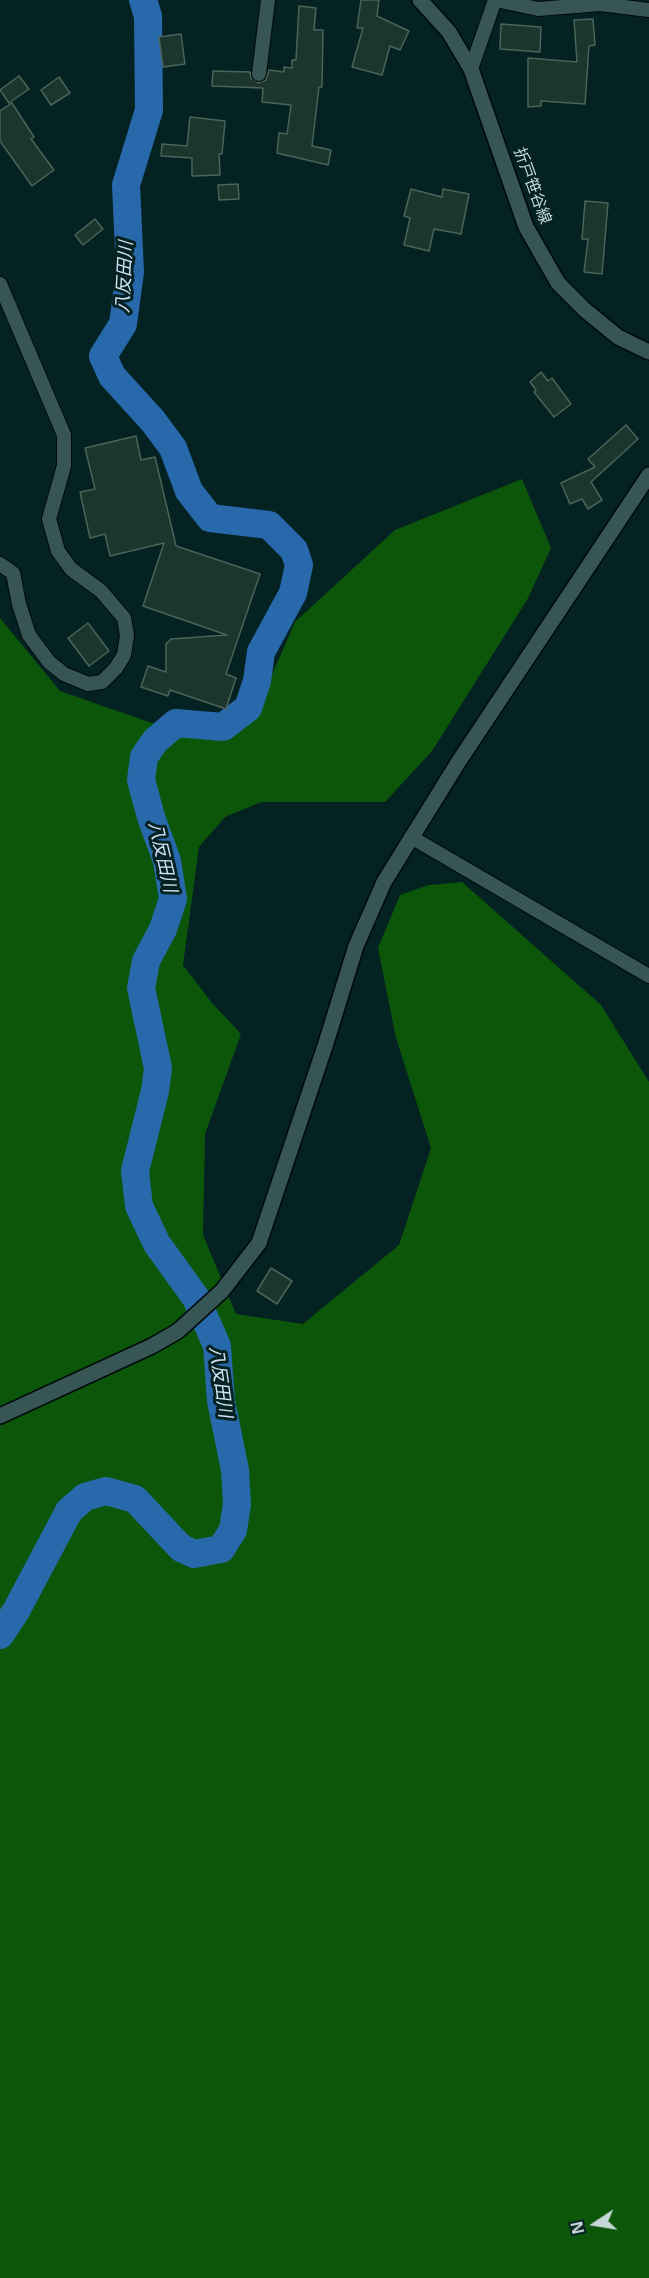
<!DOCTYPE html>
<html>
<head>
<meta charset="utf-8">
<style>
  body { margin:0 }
  #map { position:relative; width:649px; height:2278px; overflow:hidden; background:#042222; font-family:"Open Sans",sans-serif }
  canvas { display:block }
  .north { position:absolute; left:565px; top:2194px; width:60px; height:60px; -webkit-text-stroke:4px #042222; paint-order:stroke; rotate:258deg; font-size:16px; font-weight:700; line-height:24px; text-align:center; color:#c7d7d7 }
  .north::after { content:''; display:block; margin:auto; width:21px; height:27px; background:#c7d7d7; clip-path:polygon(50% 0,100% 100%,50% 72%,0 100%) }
</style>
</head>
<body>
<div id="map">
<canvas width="649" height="2278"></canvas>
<div class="north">N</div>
</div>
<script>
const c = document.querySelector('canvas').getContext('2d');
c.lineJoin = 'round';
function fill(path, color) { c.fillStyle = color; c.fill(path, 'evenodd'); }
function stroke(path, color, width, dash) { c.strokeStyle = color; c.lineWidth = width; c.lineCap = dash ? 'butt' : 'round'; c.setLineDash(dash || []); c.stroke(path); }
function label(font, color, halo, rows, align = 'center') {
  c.font = font + ' "Open Sans","Noto Sans JP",sans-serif'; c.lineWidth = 6; c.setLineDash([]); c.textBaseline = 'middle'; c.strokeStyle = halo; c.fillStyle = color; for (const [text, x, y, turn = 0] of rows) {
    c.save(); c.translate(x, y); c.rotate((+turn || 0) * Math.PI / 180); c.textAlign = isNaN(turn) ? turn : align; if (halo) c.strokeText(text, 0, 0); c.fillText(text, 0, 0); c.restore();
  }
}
const forest = new Path2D(`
  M522 479 551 548 527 600 432 751 385 802H261L225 817 199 847 183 965 212 1003 241 1034 205 1134 203 1235 236 1314 303 1324 399 1245 431 1148 396 1038 378 948 400 895 429 885 462 882 601 1005 649 1082V2278H0V618L60 691 169 729 253 718 295 622 395 530Z`);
const river = new Path2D(`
  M0 1635 16 1611 69 1511 85 1497 106 1491 135 1499 181 1548 194 1554 221 1549 233 1530 237 1504 235 1470 221 1401 217 1346 196 1298 157 1244 139 1206 135 1171 155 1091 158 1068 141 988 146 961 163 929 173 899 167 861 151 817 141 780 144 757 155 741 176 723 223 727 248 708 257 681 261 652 293 593 299 565 294 550 269 525 210 518 189 491 173 448 153 421 112 376 103 356 123 324 130 272 126 185 149 110 148 16 143 0`);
const building = new Path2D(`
  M361 0H379L377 16 409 31 400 50 390 46 382 75 352 67 363 28H357Z
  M299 6 316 8 314 30H323L322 87H319L312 146 331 150 328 165 277 153 279 133 287 134 291 105 262 102 263 88 212 86 213 71 250 72 251 78 258 83 266 80 269 70 284 72V67L292 68V60H296Z
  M593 19 595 45 589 46 585 104 541 101V106L528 107V58L577 62 574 20Z
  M501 24 541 27 540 52 500 49Z
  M181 34 185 64 163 67 159 37Z
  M19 76 29 89 9 103 0 90Z
  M59 77 70 93 51 105 41 90Z
  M12 103 34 137 31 139 54 170 32 186 0 141V111Z
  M190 117 225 121 222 154H219L220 175 192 176V158L161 156 162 144 187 146Z
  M238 184 239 199 219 200 218 185Z
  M411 189 442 197 443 189 469 194 461 234 434 229 429 251 404 245 410 218 404 216Z
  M585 201 608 203 602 274 584 272 588 239H582Z
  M95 219 103 229 83 245 75 235Z
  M541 372 548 381 552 378 571 404 554 417 534 392 536 390 530 382Z
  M626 425 638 439 591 482 602 500 588 509 582 499 570 504 561 483 595 467 588 459Z
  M136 436 141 460 155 457 176 546 260 574 226 674 236 678 226 709 170 690 168 696 141 687 148 666 166 672V644L171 639 227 635 143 606 164 543 110 556 105 534 90 538 80 492 95 489 85 448Z
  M88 623 109 651 89 666 68 638Z
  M271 1268 292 1281 277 1304 257 1291Z`);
const minor = new Path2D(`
  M496 0 538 9 600 4 649 10
  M471 69 495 0
  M259 74 268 0
  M0 284 64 435V466L49 519 58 551 71 569 101 591 124 618 127 635 124 655 116 668 102 682 88 684 64 674 49 662 29 635 19 604 13 573 0 564
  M411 837 649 976`);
const tertiary = new Path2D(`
  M0 1416 152 1346 178 1331 222 1291 259 1243 326 1043 356 946 384 882 459 761 649 475`);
const secondary = new Path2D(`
  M420 0 449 32 471 69 526 227 558 283 585 310 618 337 649 352`);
const streetNames = [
  ["折戸笹谷線",532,186,70]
];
const waterNames = [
  ["八反田川",125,277,-87],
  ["八反田川",162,857,77],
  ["八反田川",220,1382,82]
];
fill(forest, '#0c560a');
stroke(river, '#2869ac', 28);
fill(building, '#1d362d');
stroke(building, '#4a645a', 1.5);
stroke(minor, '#000a0b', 16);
stroke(tertiary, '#000a0b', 18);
stroke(secondary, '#000a0b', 18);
stroke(minor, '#385556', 14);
stroke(tertiary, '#385556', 15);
stroke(secondary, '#385556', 15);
label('16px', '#c7d7d7', '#042222', streetNames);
label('italic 18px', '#d1e1f4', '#042222', waterNames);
</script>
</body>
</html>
